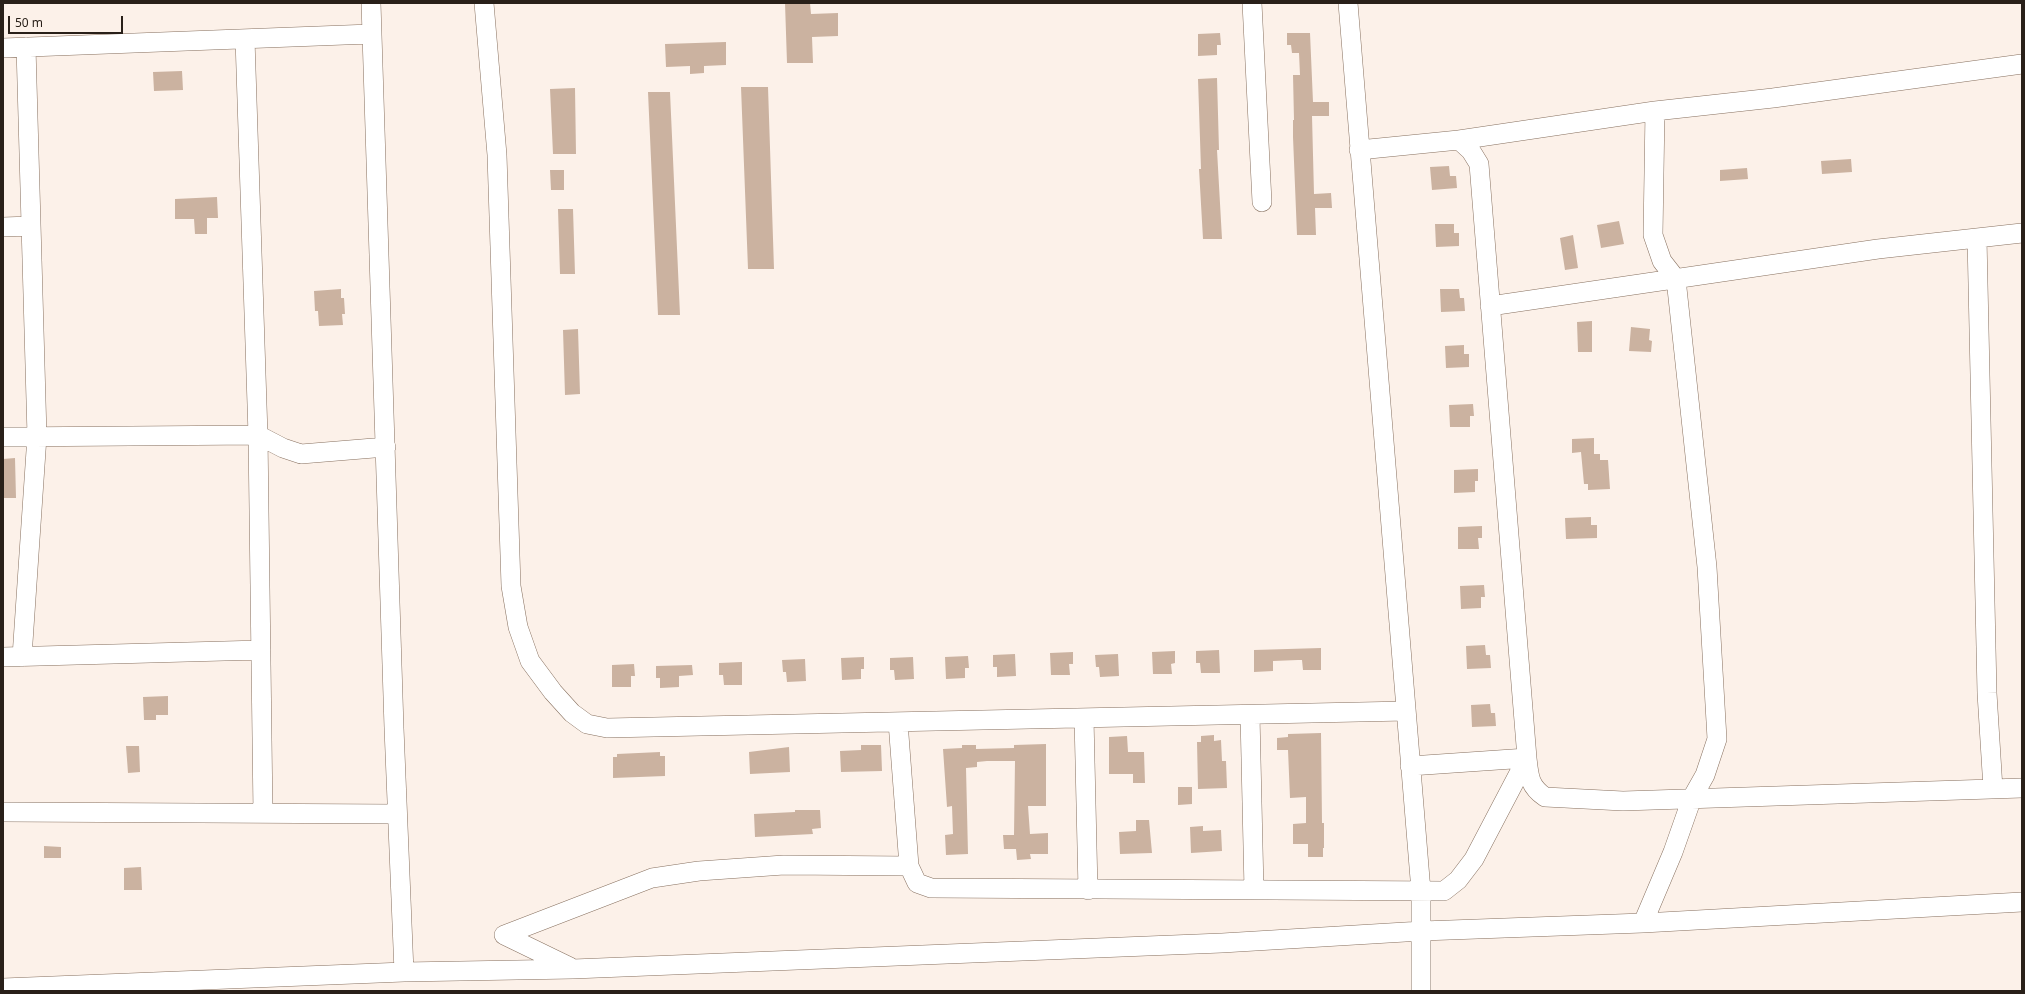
<!DOCTYPE html>
<html>
<head>
<meta charset="utf-8">
<style>
  body { margin:0 }
  #map { position:relative; width:2025px; height:994px; overflow:hidden; background:#fcf1e9; font-family:"Noto Sans",sans-serif }
  canvas { display:block }
  .frame { position:absolute; inset:0; border:4px solid #292019; pointer-events:none }
  .scale { position:absolute; left:8px; top:16px; width:115px; height:18px; box-sizing:border-box; border:2px solid #292019; border-top:0; padding-left:5px; font-size:12px; line-height:14px; white-space:nowrap; color:#292019; -webkit-text-stroke:3px #fcf1e9; paint-order:stroke }
</style>
</head>
<body>
<div id="map">
<canvas width="2025" height="994"></canvas>
<div class="frame"></div>
<div class="scale">50 m</div>
</div>
<script>
const c = document.querySelector('canvas').getContext('2d');
c.lineJoin = 'round';
function fill(path, color) { c.fillStyle = color; c.fill(path, 'evenodd'); }
function stroke(path, color, width, dash) { c.strokeStyle = color; c.lineWidth = width; c.lineCap = dash ? 'butt' : 'round'; c.setLineDash(dash || []); c.stroke(path); }
const building = new Path2D(`
  M785 3H810L811 14 838 13V36L812 37 813 63H787Z
  M1220 33 1221 45H1217V55L1198 56V34Z
  M1287 33H1310L1313 102H1329V116H1312L1314 194 1331 193 1332 208H1315L1316 235H1297L1293 137V120H1294L1293 75H1300L1299 53H1292L1291 45H1287Z
  M726 42V65L704 66V73L690 74V66L666 67 665 44Z
  M182 71 183 90 154 91 153 72Z
  M1217 78 1219 150H1217L1222 239H1203L1199 169H1201L1198 79Z
  M741 87H768L774 269H748Z
  M575 88 576 154H553L550 89Z
  M648 92H670L680 315H658Z
  M1851 159 1852 172 1822 174 1821 161Z
  M1449 166 1450 176H1456L1457 188 1432 190 1430 167Z
  M1747 168 1748 179 1720 181V170Z
  M550 170H564V190H551Z
  M217 197 218 218H207V234H195L194 219H175V199Z
  M558 209H573L575 274H560Z
  M1619 221 1624 244 1601 248 1597 225Z
  M1435 224H1454V233H1459V246L1436 247Z
  M1573 235 1578 268 1565 270 1560 238Z
  M341 289V298H344L345 314H342L343 325 319 326 318 311H315L314 291Z
  M1440 289H1459L1460 298H1464L1465 311 1441 312Z
  M1592 321V352H1578L1577 322Z
  M1631 327 1650 329 1649 340 1652 341 1651 352 1629 351Z
  M578 329 580 394 565 395 563 330Z
  M1464 345V354H1469V367L1446 368 1445 346Z
  M1473 404 1474 416H1470V427H1450L1449 405Z
  M1594 438V454H1600V460H1608L1610 489 1588 490V484H1584L1581 452 1572 453V439Z
  M15 458 16 498H3V459Z
  M1478 469V481H1475V492L1454 493V470Z
  M1591 517V525H1597V538L1566 539 1565 518Z
  M1482 526V538H1478L1479 549H1458V527Z
  M1484 585 1485 597H1481V608L1461 609 1460 586Z
  M1485 645 1486 655H1490L1491 668 1467 669 1466 646Z
  M1321 648V670H1303L1302 660H1298L1273 661V671L1254 672V650Z
  M1219 650 1220 673H1201L1200 663H1196V651Z
  M1175 651V663L1171 664 1172 674H1153L1152 652Z
  M1073 652V664H1069L1070 675H1051L1050 653Z
  M1015 654 1016 676 997 677V667H993V655Z
  M1118 654 1119 676 1100 677 1099 667H1096L1095 655Z
  M968 656 969 668H965V678L946 679 945 657Z
  M864 657V669H861V679L842 680 841 658Z
  M913 657 914 679 895 680 894 670H890V658Z
  M805 659 806 681 787 682 786 672H783L782 660Z
  M742 662V685H724L723 675H719V663Z
  M634 664 635 676H631V687H612V665Z
  M692 665 693 675 679 676V687L660 688V678H656V666Z
  M168 696V715H156V720H144L143 697Z
  M1490 704 1491 713H1495L1496 726 1472 727 1471 705Z
  M1321 733 1322 823H1324V848H1323V857H1308V844H1293V824L1306 823V797L1290 798 1288 750H1277V738L1288 737V734Z
  M1214 735V741L1221 740 1222 761H1226L1227 788 1198 789 1197 742H1201V736Z
  M1127 736 1128 752H1144L1145 783H1133V774H1109V737Z
  M1046 744V806H1028L1030 834 1048 833V854H1030L1031 859 1017 860 1016 849H1004L1003 835H1014L1015 761H987L977 762V767L966 768 968 854 946 855 945 835 953 834 952 806 947 807 943 749 962 748V745H976V749L1014 748V745Z
  M861 745H881L882 771 841 772 840 751 861 750Z
  M126 746H139L140 772 128 773Z
  M789 747 790 772 750 774 749 752Z
  M660 752V756H665V776L613 778V757H617V754Z
  M1178 787H1192V804L1178 805Z
  M795 810H820L821 828 812 829 813 834 755 837 754 814 795 812Z
  M1136 820H1149L1152 853 1120 854 1119 832 1136 831Z
  M1203 826V831L1221 830 1222 851 1191 853 1190 827Z
  M44 846 61 847V858H44Z
  M141 867 142 890H124V868Z`);
const minor = new Path2D(`
  M371 3 394 728 404 972
  M484 3 497 155 511 586 518 627 530 661 553 692 572 713 587 724 607 728 1406 711
  M1252 3 1262 202
  M1348 3 1421 891V991
  M245 39 258 435 263 813
  M3 48 371 34
  M1459 140 1655 111 1773 98 2022 64
  M3 227 31 226
  M1977 238 1987 693 1993 789
  M1490 306 1878 249 2022 233
  M3 437 258 435 283 448 301 454 386 447
  M3 657 261 650
  M22 657 37 436 26 47
  M1250 715 1254 890
  M1084 718 1088 890
  M898 722 909 866 917 883 931 888 1444 891 1458 880 1474 859 1527 758 1479 164 1471 151 1459 140 1359 150
  M1410 766 1527 758C1529 776 1529 786 1545 797L1623 801 2022 788
  M3 812 397 814
  M1643 923 1673 852 1692 798 1705 775 1717 739 1707 567 1676 279 1662 261 1653 235 1655 111
  M570 967 504 935 652 878 699 871 784 865 909 866
  M3 988 404 972 573 969 1222 943 1422 931 1643 923 2022 902`);
fill(building, '#cbb2a0');
stroke(minor, '#87705f', 20);
stroke(minor, '#fff', 19);
</script>
</body>
</html>
